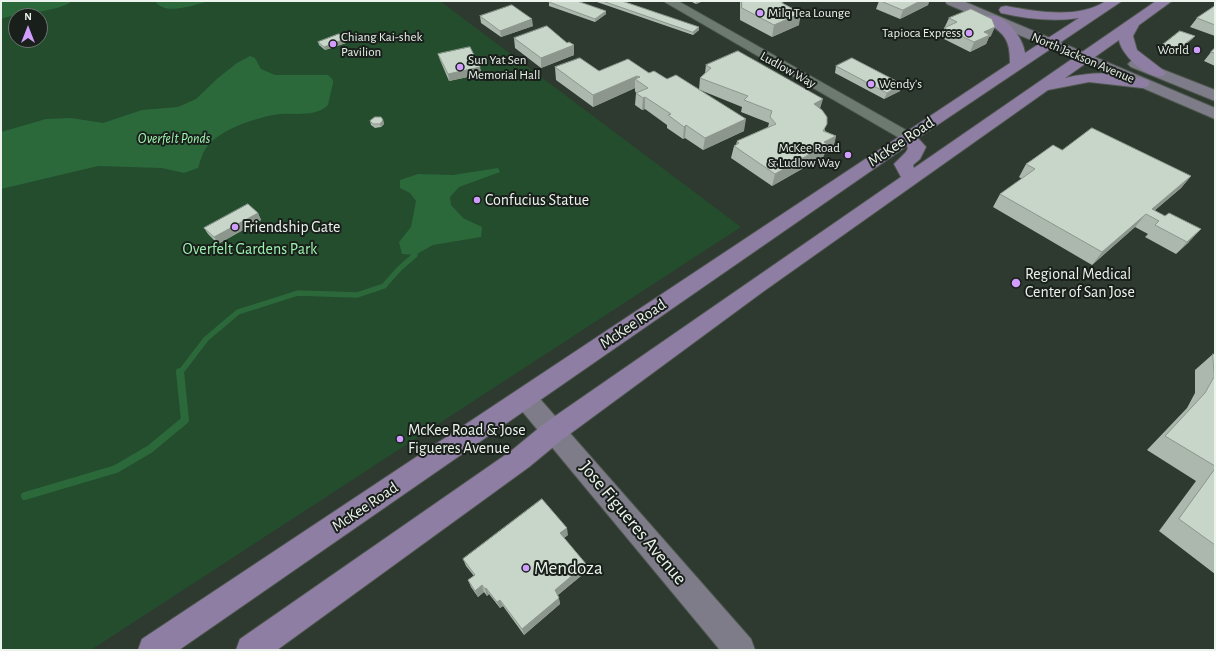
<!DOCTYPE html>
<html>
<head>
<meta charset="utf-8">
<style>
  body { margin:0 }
  #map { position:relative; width:1216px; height:651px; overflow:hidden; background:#2e392f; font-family:"Alegreya Sans",sans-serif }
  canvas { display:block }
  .frame { position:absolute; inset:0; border:2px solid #ebf3ec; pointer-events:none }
  .north { position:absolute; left:8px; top:8px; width:40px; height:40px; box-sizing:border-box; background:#191f1a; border:1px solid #6d746e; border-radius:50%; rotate:0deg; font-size:11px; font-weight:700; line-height:16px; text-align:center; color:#ebf3ec }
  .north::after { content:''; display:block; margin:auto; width:14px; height:18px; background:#d19dfe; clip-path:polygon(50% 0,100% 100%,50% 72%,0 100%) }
</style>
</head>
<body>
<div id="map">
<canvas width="1216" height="651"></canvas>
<div class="frame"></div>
<div class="north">N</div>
</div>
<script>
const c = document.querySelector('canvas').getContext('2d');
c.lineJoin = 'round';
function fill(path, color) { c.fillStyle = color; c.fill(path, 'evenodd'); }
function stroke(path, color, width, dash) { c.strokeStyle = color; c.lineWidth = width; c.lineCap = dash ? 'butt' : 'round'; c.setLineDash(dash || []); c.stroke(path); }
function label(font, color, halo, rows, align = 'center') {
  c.font = font + ' "Alegreya Sans",sans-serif'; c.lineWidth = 4; c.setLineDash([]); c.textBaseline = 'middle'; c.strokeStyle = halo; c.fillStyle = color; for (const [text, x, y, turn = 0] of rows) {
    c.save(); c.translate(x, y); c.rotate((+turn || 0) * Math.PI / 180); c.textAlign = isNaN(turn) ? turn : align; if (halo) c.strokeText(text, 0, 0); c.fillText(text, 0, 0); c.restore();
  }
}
const green = new Path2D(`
  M1 1H440L741 227 91 650H1ZM16 16H40V40H16Z`);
const water = new Path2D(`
  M1 1H73C51 14 25 11 1 19Z
  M155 1H210C195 4 166 17 155 1Z
  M250 56 255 58 261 69 275 75H328L333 80V83L328 105C316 117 296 113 281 114 259 116 218 130 206 148 202 154 200 162 198 168L184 173 162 168 98 166 1 189V132L46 119 71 118 103 123 142 110 178 107 196 99 218 78 237 63Z
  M498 168 500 172 459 187 450 197 451 205 463 218 482 227 481 237 433 245 415 255 402 254 399 242 411 227 416 201 410 193 400 188V180L418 174 453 175Z`);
const streamFar1 = new Path2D(`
  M180 373 206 339 238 312 298 293 357 295 384 286 399 269 415 255`);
const stream = new Path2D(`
  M25 496 116 469 150 449 185 420 180 372`);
const street = new Path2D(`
  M663 1H678L913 134 916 137 913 140H903Z`);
const secondary = new Path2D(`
  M945 1H963L1215 108V119L947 4Z
  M1136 59 1215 90V101L1131 67 1128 64 1131 61Z
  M525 388 533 391 751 639 755 650H720L517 405 513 398 517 391Z`);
const primary = new Path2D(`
  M1106 1H1122L918 138 926 147 920 159 913 165 914 168 1156 1H1172L1139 25 1133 36 1137 50 1163 70 1166 73 1163 76C1148 80 1121 55 1119 40L1065 78C1095 71 1118 72 1148 80L1150 83 1148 86 1142 88 1089 82 1048 90 764 291 563 439 529 467 277 650H236L240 639 511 451 545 423 901 177 894 164 906 152 908 148 907 146 179 650H138L142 639 1010 63C1010 39 1005 35 987 22L985 19 987 16C1005 12 1023 38 1025 53L1079 18C1053 22 1027 19 1001 13L999 10 1001 7 1006 6C1038 12 1078 19 1106 1Z`);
const wall = new Path2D(`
  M594 1H622L699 30 693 35Z
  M690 1H703L696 4Z
  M740 1H786L782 3 799 25 772 37 740 20Z
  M879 1H929L928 5 900 19 876 9Z
  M549 2 606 11V14L595 22 549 6Z
  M1215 6V36L1190 27 1197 18Z
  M480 16 533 26 501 37 481 23Z
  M949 18 991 36 989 37 986 44 970 52 940 37Z
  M1195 36 1192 39 1173 55 1159 49 1161 46Z
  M514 38 567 43 574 45V55L541 68 515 48Z
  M318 42 346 43 325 50 319 45Z
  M1215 48V66L1204 61 1211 52Z
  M438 54 482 74 449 81 440 60Z
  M706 65 820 109 825 131 836 136 833 148 825 153 823 157 772 186 731 158 734 146 736 145 737 141 768 127 769 123 741 112 742 107 700 90 744 131 703 150 685 138 683 139 667 128V125L645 109 642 110 635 105 636 93 635 91V88L593 107 556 80 555 67 599 71 649 73 699 90 700 78 705 73Z
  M836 66 900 91 884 99 835 73Z
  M383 120 384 124 381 127 375 128 371 125 370 121Z
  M1062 150 1191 176 1181 188 1154 211 1189 242 1176 254 1145 237 1148 234 1135 227 1092 265 993 207 1000 194 1022 179 1019 177 1026 164Z
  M258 213 261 220 218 244 208 234 204 228Z
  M1213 354 1215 355V574L1159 531 1196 481 1147 450 1187 408 1195 393V370Z
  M568 535 564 538 586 564 587 571 558 595 560 604 524 635 503 606 500 608 489 594 487 596 484 592 478 597 471 587 468 580 474 576 466 566 463 559Z`);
const shadedWall = new Path2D(`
  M696 1H703L696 4Z
  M920 1H929L928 5 900 19 903 10Z
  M606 11V14L595 22V19Z
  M801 13 799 25 772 37 774 25Z
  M532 19 533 26 501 37 500 31Z
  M699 27V30L693 35V32Z
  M995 27 991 36 989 37 986 44 970 52 974 42 984 32Z
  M1195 36 1192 39 1173 55 1176 51Z
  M345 39 346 43 325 50 324 47Z
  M574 45V55L541 68V58Z
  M480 67 482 74 449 81 448 74Z
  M637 76V80L635 79V88L593 107V95Z
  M902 84 900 91 884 99 887 93Z
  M645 97V109L642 110 643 98Z
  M823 99 819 112 814 104Z
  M746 119 744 131 703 150 705 138Z
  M383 120 384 124 381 127 380 124Z
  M686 125 685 138 683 139 684 127Z
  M836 136 833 148 825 153 823 157 772 186 775 174 824 142Z
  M1191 176 1181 188 1148 216 1152 209Z
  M258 213 261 220 218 244 214 237Z
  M1146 214 1135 227 1092 265 1102 252Z
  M1201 229 1189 242 1176 254 1187 242Z
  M567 528 568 535 561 540 560 533Z
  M586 564 587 571 556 596 555 590Z
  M482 585 484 592 478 597 475 591Z
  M486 588 489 594 487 596 485 589Z
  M559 598 560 604 524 635 522 629Z
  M500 600 503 606 500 608 497 602Z`);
const building = new Path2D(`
  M551 1H577L606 11 595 19 549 2Z
  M603 1H622L699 27 693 32Z
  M742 1H782V3L801 13 774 25 742 8Z
  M881 1H920L903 10Z
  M512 5 532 19 500 31 480 16Z
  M1215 6V25L1197 18Z
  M971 9 992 19 995 27 984 32 990 35 974 42 944 28 957 22 949 18Z
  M547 26 567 43 569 42 574 45 541 58 514 38Z
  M1180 31 1195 36 1176 51 1161 46Z
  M339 34 345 39 324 47 318 42Z
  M470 47 480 67 448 74 438 54Z
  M1215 48V53L1211 52Z
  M738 51 823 99 814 104 822 110 827 117V124L823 131 836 136 824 142 827 144 775 174 734 146 739 143 737 141 776 124 770 117 772 111 744 100 748 96 700 78 711 68 706 65Z
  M580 58 599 71 628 59 649 73 654 71 667 79 676 75 746 119 705 138 686 125 684 127 668 115 671 114 645 97 643 98 636 93 648 88 635 79 640 77 637 76 593 95 555 67Z
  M852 58 902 84 887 93 836 66Z
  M375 117H381L383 120 380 124H373L370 121Z
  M1092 128 1191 176 1152 209 1165 216 1169 213 1201 229 1187 242 1155 225 1159 221 1146 214 1102 252 1000 194 1035 169 1026 164 1032 160 1053 145 1062 150Z
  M248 204 258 213 214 237 204 228Z
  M1213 354 1215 355V466L1165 436 1205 393 1214 377Z
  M1215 469V545L1179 519Z
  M542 499 567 528 560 533 586 564 555 590 559 598 522 629 500 600 497 602 486 588 485 589 482 585 475 591 468 580 475 575 463 559Z`);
const markers = [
  [760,13,4,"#d19dfe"],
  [969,33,4,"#d19dfe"],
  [333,44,4,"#d19dfe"],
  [1197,50,4,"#d19dfe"],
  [460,67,4,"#d19dfe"],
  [871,84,4,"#d19dfe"],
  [848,155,4,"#d19dfe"],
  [477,200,4,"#d19dfe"],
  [235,227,4,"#d19dfe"],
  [1016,283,5,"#d19dfe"],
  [400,439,4,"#d19dfe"],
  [526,568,4,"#d19dfe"]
];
const farPoinames = [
  ["Milq Tea Lounge",768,13],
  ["Tapioca Express",961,33,"right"],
  ["Chiang Kai-shek",341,37],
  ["Pavilion",341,52],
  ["World",1189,50,"right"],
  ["Sun Yat Sen",468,60],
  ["Memorial Hall",468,75],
  ["Wendy's",879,84],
  ["McKee Road",840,148,"right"],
  ["& Ludlow Way",840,163,"right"]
];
const farStreetnames = [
  ["North Jackson Avenue",1083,58,23],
  ["Ludlow Way",788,70,29]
];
const farWaternames = [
  ["Overfelt Ponds",174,139]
];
const streetNames = [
  ["McKee Road",901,142,-34],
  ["McKee Road",633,324,-34],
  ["McKee Road",365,507,-34]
];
const poiNames = [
  ["Confucius Statue",485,200],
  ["Friendship Gate",243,227],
  ["Regional Medical",1025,274],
  ["Center of San Jose",1025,292],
  ["McKee Road & Jose",408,430],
  ["Figueres Avenue",408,448]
];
const parkNames = [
  ["Overfelt Gardens Park",250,249]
];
const nearStreetnames = [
  ["Jose Figueres Avenue",633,523,50]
];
const nearPoinames = [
  ["Mendoza",534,568]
];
fill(green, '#234d2d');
fill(water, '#2b693b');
stroke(streamFar1, '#2b693b', 5.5);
stroke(stream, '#2b693b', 8);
stroke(street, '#4d574e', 2);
stroke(secondary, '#4d574e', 2);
stroke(primary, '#4d574e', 2);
fill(street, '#6d7a6f');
fill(secondary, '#7e7c89');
fill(primary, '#8f7ea3');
fill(wall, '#acb8ae');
fill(shadedWall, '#8c968d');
fill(building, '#c8d6ca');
stroke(building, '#8c968d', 1);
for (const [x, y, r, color] of markers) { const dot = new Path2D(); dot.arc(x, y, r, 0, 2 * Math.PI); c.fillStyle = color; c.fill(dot); stroke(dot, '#191f1a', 1.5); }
label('13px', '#ebf3ec', '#191f1a', farPoinames, 'left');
label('13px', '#ebf3ec', '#191f1a', farStreetnames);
label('italic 14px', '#a1f8b2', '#191f1a', farWaternames);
label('16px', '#ebf3ec', '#191f1a', streetNames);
label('16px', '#ebf3ec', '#191f1a', poiNames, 'left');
label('16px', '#9bf2ad', '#191f1a', parkNames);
label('19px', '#ebf3ec', '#191f1a', nearStreetnames);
label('19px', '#ebf3ec', '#191f1a', nearPoinames, 'left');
</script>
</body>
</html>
